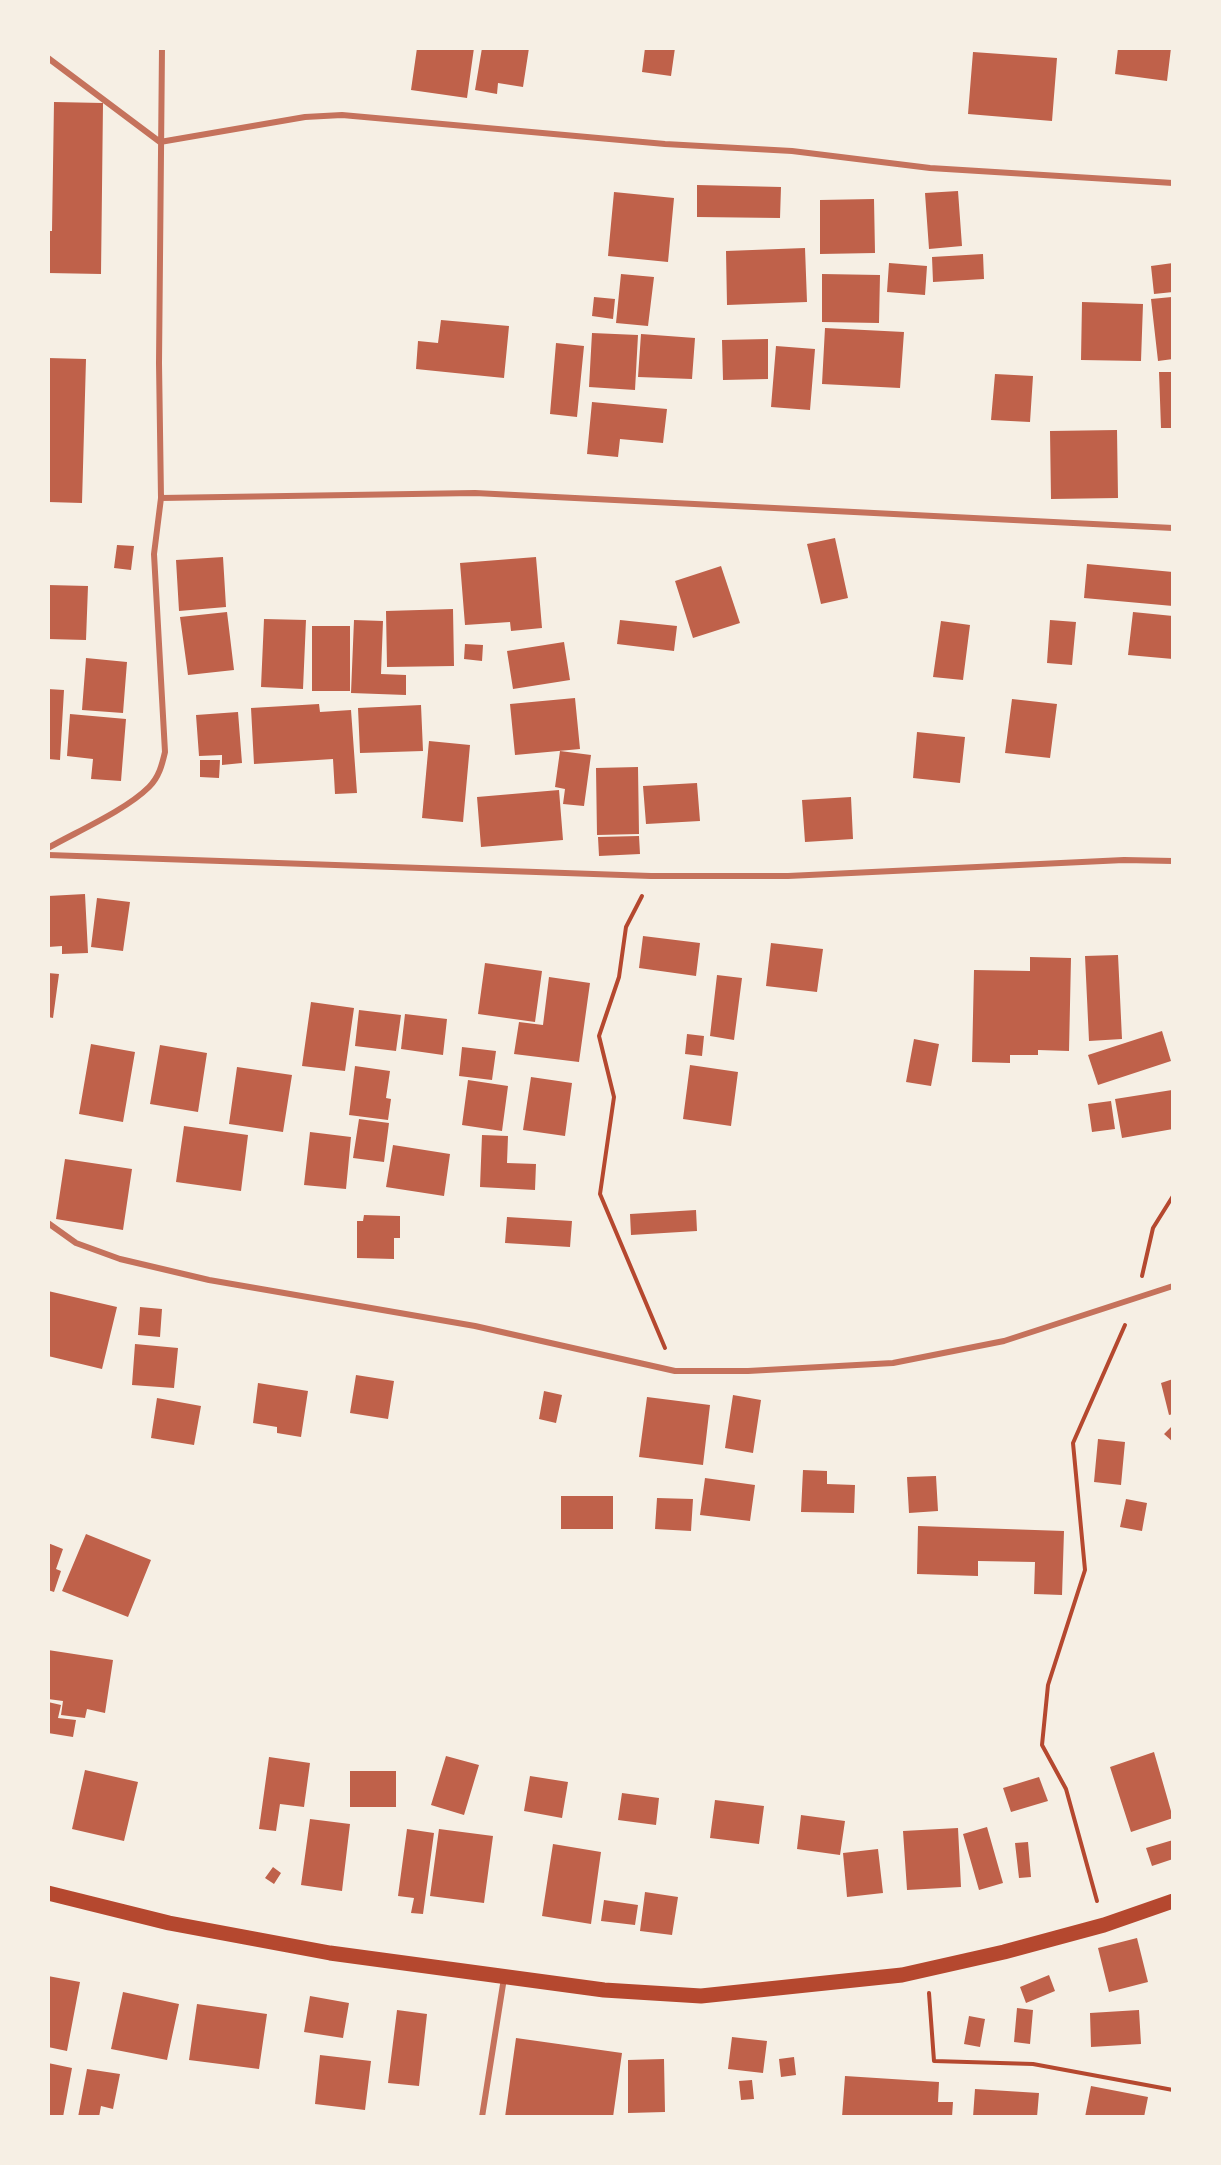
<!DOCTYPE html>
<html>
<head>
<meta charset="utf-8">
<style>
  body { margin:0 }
  #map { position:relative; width:1221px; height:2165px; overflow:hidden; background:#f6efe4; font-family:"Exo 2",sans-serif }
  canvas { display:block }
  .frame { position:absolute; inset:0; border:50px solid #f6efe4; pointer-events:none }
</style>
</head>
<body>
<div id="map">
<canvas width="1221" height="2165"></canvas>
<div class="frame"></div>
</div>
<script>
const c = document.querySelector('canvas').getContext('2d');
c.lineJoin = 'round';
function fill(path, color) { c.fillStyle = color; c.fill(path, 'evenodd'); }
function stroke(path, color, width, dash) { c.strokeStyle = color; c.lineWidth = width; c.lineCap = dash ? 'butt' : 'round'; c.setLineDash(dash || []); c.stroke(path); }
const building = new Path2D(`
  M417 48H474L467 98 411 90Z
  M482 48H529L523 87 498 83 497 94 475 90Z
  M645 48H675L671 76 642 72Z
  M1118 48H1171L1167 81 1115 74Z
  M973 52 1057 58 1052 121 968 114Z
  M54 102 103 103 101 274 48 273V231H52Z
  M697 185 781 187 780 218 697 217Z
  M958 191 962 246 929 249 925 193Z
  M614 192 674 198 668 262 608 256Z
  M874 199 875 253 820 254V200Z
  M805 248 807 302 727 305 726 251Z
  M983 254 984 279 933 282 932 257Z
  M889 263 927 266 925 295 887 292Z
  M1173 263V292L1154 294 1151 266Z
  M621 274 654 277 648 326 616 323Z
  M822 274 880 275 879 323 822 322Z
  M594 297 615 299 613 319 592 316Z
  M1172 297 1173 359 1158 361 1151 299Z
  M1082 302 1143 304 1141 361 1081 360Z
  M441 320 509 326 504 378 416 369 418 341 438 343Z
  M825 328 904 332 900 388 822 384Z
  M592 333 638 335 635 390 589 387Z
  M641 334 695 338 692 379 638 377Z
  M768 339V379L723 380 722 340Z
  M556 343 584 346 577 417 550 414Z
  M776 346 815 349 810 410 771 407Z
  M48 358 86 359 82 503 48 502Z
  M1159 372H1173V428H1161Z
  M995 374 1033 376 1030 422 991 420Z
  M592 402 667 409 663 443 620 439 618 457 587 454Z
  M1117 430 1118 498 1051 499 1050 431Z
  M835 538 848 598 821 604 807 544Z
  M117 545 134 546 131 570 114 568Z
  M223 557 226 607 179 611 176 560Z
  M536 557 542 628 511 631 510 622 465 625 460 563Z
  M1087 564 1173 572V606L1084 598Z
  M721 566 740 623 693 638 675 581Z
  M48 585 88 586 86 640 48 639Z
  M453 609 454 666 387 667 386 611Z
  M227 612 234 670 188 675 180 617Z
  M1133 612 1173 616V659L1128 655Z
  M264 619 306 620 303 689 261 687Z
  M354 620 383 621 381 674 406 675V695L351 693Z
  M620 620 677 626 674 651 617 644Z
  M1050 620 1076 622 1072 665 1047 663Z
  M941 621 970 625 963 680 933 677Z
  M312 626H350V691H312Z
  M564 642 570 680 513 689 507 651Z
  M465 644 483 645 482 661 464 659Z
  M86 658 127 662 123 713 82 710Z
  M48 689 64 690 60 760 48 759Z
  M575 698 580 749 515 755 510 704Z
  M1012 699 1057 704 1050 758 1005 753Z
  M319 704 320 712 351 710 357 793 335 794 333 759 254 764 251 708Z
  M421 705 423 751 360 753 358 708Z
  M238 712 242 763 222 765V755L199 756 196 715Z
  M70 714 126 719 121 781 91 779 93 759 67 756Z
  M917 732 965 737 960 783 913 778Z
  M429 741 470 745 463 822 422 818Z
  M560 751 591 755 584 806 563 804 565 789 555 787Z
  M200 760H220L219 778 200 777Z
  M638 767 639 834 597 835 596 768Z
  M697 783 700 821 646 824 643 786Z
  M559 790 563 840 481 847 477 797Z
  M851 797 853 839 805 842 802 800Z
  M639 836 640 854 599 856 598 837Z
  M85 894 88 953 62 954V946L48 947V896Z
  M97 898 130 902 123 951 91 947Z
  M643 936 700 943 696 976 639 968Z
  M771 943 823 949 817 992 766 986Z
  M1118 955 1122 1039 1089 1041 1085 956Z
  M1030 957 1071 958 1069 1051 1038 1050V1055H1010V1063L972 1062 974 970 1030 971Z
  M485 963 542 971 535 1022 478 1014Z
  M48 973 59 974 53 1018 48 1017Z
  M717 975 742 978 734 1040 710 1036Z
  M549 977 590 983 579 1062 514 1054 519 1022 543 1025Z
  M311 1002 354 1008 345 1071 302 1066Z
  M359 1010 401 1015 396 1051 355 1046Z
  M405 1014 447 1019 443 1055 401 1049Z
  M1162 1031 1171 1061 1098 1085 1088 1055Z
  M687 1034 704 1036 702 1056 685 1054Z
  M914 1039 939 1044 931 1086 906 1082Z
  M91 1044 135 1052 123 1122 79 1114Z
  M160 1045 207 1053 198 1112 150 1104Z
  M462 1047 496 1051 492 1080 459 1076Z
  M690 1065 738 1072 731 1126 683 1119Z
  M355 1066 390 1071 386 1098 391 1099 388 1120 349 1115Z
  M237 1067 292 1075 283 1132 229 1124Z
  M531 1077 572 1083 565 1136 523 1130Z
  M468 1080 508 1086 502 1131 462 1125Z
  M1172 1090 1173 1129 1122 1138 1115 1099Z
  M1111 1101 1115 1129 1092 1132 1088 1104Z
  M359 1119 389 1123 384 1162 353 1158Z
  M184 1126 248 1135 241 1191 176 1182Z
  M310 1132 351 1137 346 1189 304 1185Z
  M482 1135 508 1136 507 1163 536 1164 535 1190 480 1187Z
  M393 1145 450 1154 444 1196 386 1187Z
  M65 1159 132 1169 123 1230 56 1219Z
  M696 1210 697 1231 631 1235 630 1214Z
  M364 1215 400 1216V1238H394V1259L357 1258V1221H363Z
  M507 1217 572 1221 570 1247 505 1243Z
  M48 1291 117 1307 102 1369 48 1356Z
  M140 1307 162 1309 160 1337 138 1335Z
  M135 1344 178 1348 174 1388 132 1385Z
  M356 1375 394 1381 388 1419 350 1413Z
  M1173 1379V1414L1169 1415 1161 1383Z
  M258 1383 308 1391 301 1437 277 1433V1427L253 1423Z
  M544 1391 562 1395 556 1423 539 1419Z
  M733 1395 761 1400 753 1453 725 1448Z
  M647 1397 710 1405 703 1465 639 1457Z
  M157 1398 201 1406 194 1445 151 1438Z
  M1173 1425V1442L1164 1434Z
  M1098 1439 1125 1442 1121 1485 1094 1482Z
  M803 1470 827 1471V1484L855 1485 854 1513 801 1512Z
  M936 1476 938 1511 909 1513 907 1477Z
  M705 1478 755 1485 750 1521 700 1515Z
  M561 1496H613V1529H561Z
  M657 1498 693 1499 691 1531 655 1529Z
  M1126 1499 1147 1503 1142 1531 1120 1527Z
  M918 1526 1064 1531 1062 1595 1034 1594 1035 1562 978 1561V1576L917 1574Z
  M86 1534 151 1560 128 1617 62 1591Z
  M48 1543 63 1549 56 1569 61 1571 54 1592 48 1590Z
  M48 1650 113 1660 105 1713 87 1709 85 1718 61 1715 63 1701 48 1699Z
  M48 1702 61 1705 58 1718 76 1720 73 1737 48 1733Z
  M1154 1752 1173 1818 1131 1832 1110 1767Z
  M446 1756 479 1765 464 1815 431 1805Z
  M269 1757 310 1763 304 1807 280 1804 276 1831 259 1829Z
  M85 1770 138 1782 124 1841 72 1829Z
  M350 1771H396V1807H350Z
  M530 1776 568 1782 562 1818 524 1811Z
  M1039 1777 1048 1801 1011 1812 1003 1788Z
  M622 1793 659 1798 656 1825 618 1820Z
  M715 1800 764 1806 759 1844 710 1838Z
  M801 1815 845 1821 840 1855 797 1849Z
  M310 1819 350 1824 342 1891 301 1885Z
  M987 1827 1003 1883 979 1890 963 1834Z
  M958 1828 961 1887 907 1890 903 1831Z
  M407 1829 434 1833 423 1914 411 1913 414 1898 398 1896Z
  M439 1829 493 1836 484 1903 430 1896Z
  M1173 1840V1859L1152 1866 1146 1848Z
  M1028 1842 1031 1877 1019 1878 1015 1843Z
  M553 1844 601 1852 591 1924 542 1916Z
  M878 1849 883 1893 847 1897 843 1853Z
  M273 1867 281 1873 274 1884 265 1878Z
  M645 1892 678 1897 672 1935 640 1931Z
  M604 1900 638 1905 635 1925 601 1921Z
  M1137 1938 1148 1982 1109 1992 1098 1948Z
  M1049 1975 1055 1991 1026 2003 1020 1987Z
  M48 1976 80 1982 67 2051 48 2047Z
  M123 1992 179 2004 167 2060 111 2049Z
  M310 1996 349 2003 343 2038 304 2032Z
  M197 2004 267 2014 259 2069 189 2060Z
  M1017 2008 1033 2010 1030 2044 1014 2042Z
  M397 2010 427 2014 419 2086 388 2083Z
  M1139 2010 1141 2044 1091 2047 1090 2013Z
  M969 2016 985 2019 980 2047 964 2044Z
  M732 2037 767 2041 763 2073 728 2069Z
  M516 2038 622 2053 613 2117H505Z
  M320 2055 371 2061 365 2110 315 2104Z
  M794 2057 796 2075 781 2077 779 2059Z
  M664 2059 665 2112 628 2113V2060Z
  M48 2063 72 2068 63 2117H48Z
  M87 2069 120 2074 113 2109 101 2106 99 2117H78Z
  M845 2076 939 2082 938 2102H953L952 2117H842Z
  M752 2080 754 2099 741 2100 739 2081Z
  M1091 2086 1148 2097 1144 2117H1085Z
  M975 2089 1039 2093 1037 2117H973Z`);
const path = new Path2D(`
  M642 896 626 927 619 977 599 1036 614 1097 600 1194 665 1348
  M1142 1276 1153 1228 1173 1196
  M1097 1901 1066 1789 1042 1745 1048 1685 1085 1570 1073 1443 1125 1325
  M929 1993 934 2061 1033 2064 1173 2090`);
const minor = new Path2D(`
  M48 58 160 142 305 117 342 115 665 144 792 151 930 168 1173 183
  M161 498 475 493 1173 528
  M48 848C78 831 126 810 149 787 159 777 162 765 165 752L154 554 161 498 159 363 162 48
  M48 855 651 876H788L1124 860 1173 861
  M48 1223 76 1243 120 1259 209 1280 475 1326 675 1371H748L893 1363 1004 1341 1173 1286
  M482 2117 504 1978`);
const primary = new Path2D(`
  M48 1893 169 1923 330 1953 604 1990 701 1996 902 1975 1004 1952 1104 1925 1173 1901`);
fill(building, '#bf614a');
stroke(path, '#b5482f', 4);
stroke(minor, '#c5725c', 6);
stroke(primary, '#b5482f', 15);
</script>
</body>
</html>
